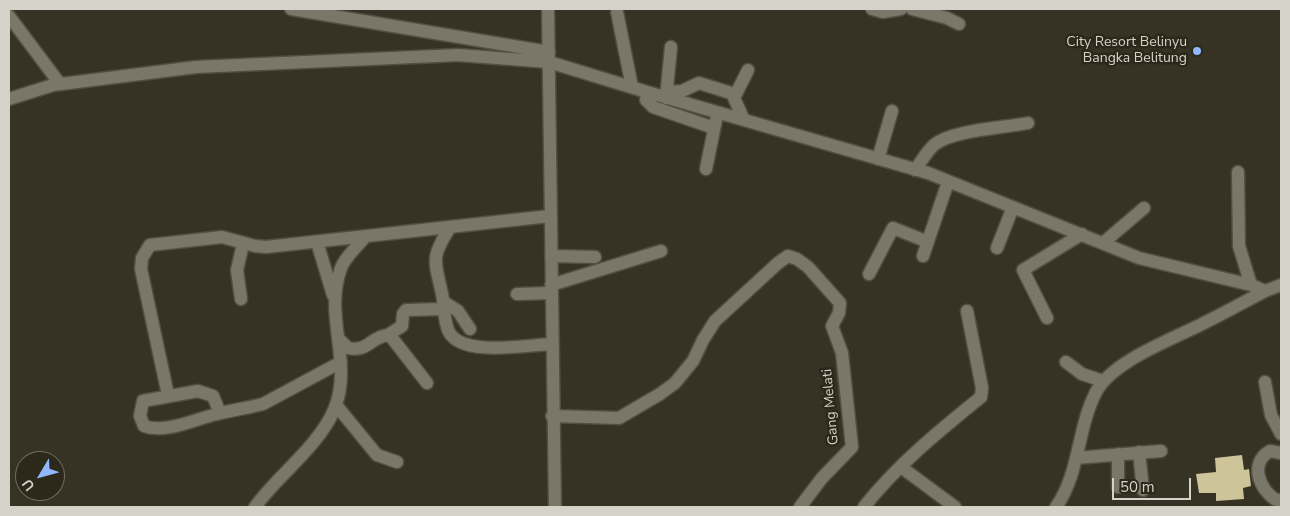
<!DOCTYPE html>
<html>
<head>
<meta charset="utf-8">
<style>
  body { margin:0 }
  #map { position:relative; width:1290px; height:516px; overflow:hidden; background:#363325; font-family:"Nunito Sans",sans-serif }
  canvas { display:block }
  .frame { position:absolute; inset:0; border:10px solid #d4d2c9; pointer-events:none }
  .north { position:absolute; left:15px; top:451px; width:50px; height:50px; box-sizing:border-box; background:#2c291b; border:1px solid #6f6d61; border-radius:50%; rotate:233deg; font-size:14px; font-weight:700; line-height:20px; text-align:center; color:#d4d2c9 }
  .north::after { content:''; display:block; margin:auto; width:18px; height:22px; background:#91b8fd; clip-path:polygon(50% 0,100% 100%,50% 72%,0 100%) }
  .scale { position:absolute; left:1112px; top:478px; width:79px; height:22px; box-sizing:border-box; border:2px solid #d4d2c9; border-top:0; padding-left:6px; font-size:15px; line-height:18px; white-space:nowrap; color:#d4d2c9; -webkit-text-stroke:4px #2c291b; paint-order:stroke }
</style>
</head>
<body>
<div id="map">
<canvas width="1290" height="516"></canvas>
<div class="frame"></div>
<div class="north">U</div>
<div class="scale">50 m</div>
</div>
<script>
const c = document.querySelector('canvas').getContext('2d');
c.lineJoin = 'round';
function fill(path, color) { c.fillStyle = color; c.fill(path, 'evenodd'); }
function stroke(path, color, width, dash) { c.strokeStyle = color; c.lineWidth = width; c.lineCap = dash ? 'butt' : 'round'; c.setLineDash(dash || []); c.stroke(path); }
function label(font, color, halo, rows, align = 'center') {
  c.font = font + ' "Nunito Sans",sans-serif'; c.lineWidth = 5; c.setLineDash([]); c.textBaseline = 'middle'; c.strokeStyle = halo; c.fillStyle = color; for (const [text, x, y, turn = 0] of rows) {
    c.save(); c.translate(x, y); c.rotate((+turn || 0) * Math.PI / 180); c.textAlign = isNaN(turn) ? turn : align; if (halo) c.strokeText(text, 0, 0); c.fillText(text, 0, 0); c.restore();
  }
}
const building = new Path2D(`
  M1242 455 1244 470 1249 469 1251 486 1243 488 1244 499 1216 501V493H1199L1196 474 1216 472 1215 458Z`);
const minor = new Path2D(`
  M291 9 549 52
  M548 9 555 507
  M872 9 883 12 901 9
  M912 9 947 18 959 24
  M617 12 632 87
  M9 16 60 84
  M647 92 646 100 653 107 714 128
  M667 92 682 91 699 83 734 94
  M666 98 671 47
  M9 99 53 85 196 67 458 55 549 62 647 92 928 173 1139 258 1251 285 1265 291
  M744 120 734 98 748 70
  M878 159 892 111
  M706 169 716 120
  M915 170C921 162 927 151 934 145 951 130 1004 128 1028 123
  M1238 172 1239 246 1251 285
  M449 229C430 259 435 261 442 294 445 306 443 320 449 332 462 357 527 345 552 344
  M317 242 333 295
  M1103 243 1144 208
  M997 248 1013 207
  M551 256 595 257
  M923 256 948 182
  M869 274 893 228 928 242
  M551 285 661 251
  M517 294 551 293
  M241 299 237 270 243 244
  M444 302 458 311 470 329
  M1047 318 1023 270 1082 234
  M388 335 402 326 403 314 406 310 444 309
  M338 338 348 348C369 352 370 337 388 335L392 338 427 383
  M1066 362 1082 374 1103 381
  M1265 382 1271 415 1281 434
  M168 395 141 269 142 258 150 245 222 237 255 246 266 247 550 216
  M336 405 377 455 397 462
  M220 413 213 396 198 391 143 401 140 416 144 426C166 434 195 419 217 414 232 410 248 408 263 404L341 362
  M552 416 619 418 660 394 675 383 693 361 703 340 715 321 778 263 788 256 797 259 808 267 840 303 839 313 832 326 842 353 852 447 822 478 800 507
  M1139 452 1143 490
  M1281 453 1270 451C1249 463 1259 489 1276 500H1281
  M1076 458 1161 451
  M901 467 955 507
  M1118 487V454
  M255 507C278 475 318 447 334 410 354 363 323 317 341 268 345 257 357 247 364 238
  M864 507C897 465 939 431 981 397L982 388 967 311
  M1056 507C1080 473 1077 429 1096 392 1112 361 1173 339 1204 323 1224 313 1244 302 1265 291L1281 285`);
const markers = [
  [1197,51,5,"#91b8fd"]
];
const poiNames = [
  ["City Resort Belinyu",1187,43],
  ["Bangka Belitung",1187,59]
];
const streetNames = [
  ["Gang Melati",831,407,-95]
];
fill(building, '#cec49a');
stroke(minor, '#514e42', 15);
stroke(minor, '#7b7768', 12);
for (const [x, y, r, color] of markers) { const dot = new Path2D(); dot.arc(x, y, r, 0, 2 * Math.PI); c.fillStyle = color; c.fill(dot); stroke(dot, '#2c291b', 2); }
label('14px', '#d4d2c9', '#2c291b', poiNames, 'right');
label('14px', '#d4d2c9', '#2c291b', streetNames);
</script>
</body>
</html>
